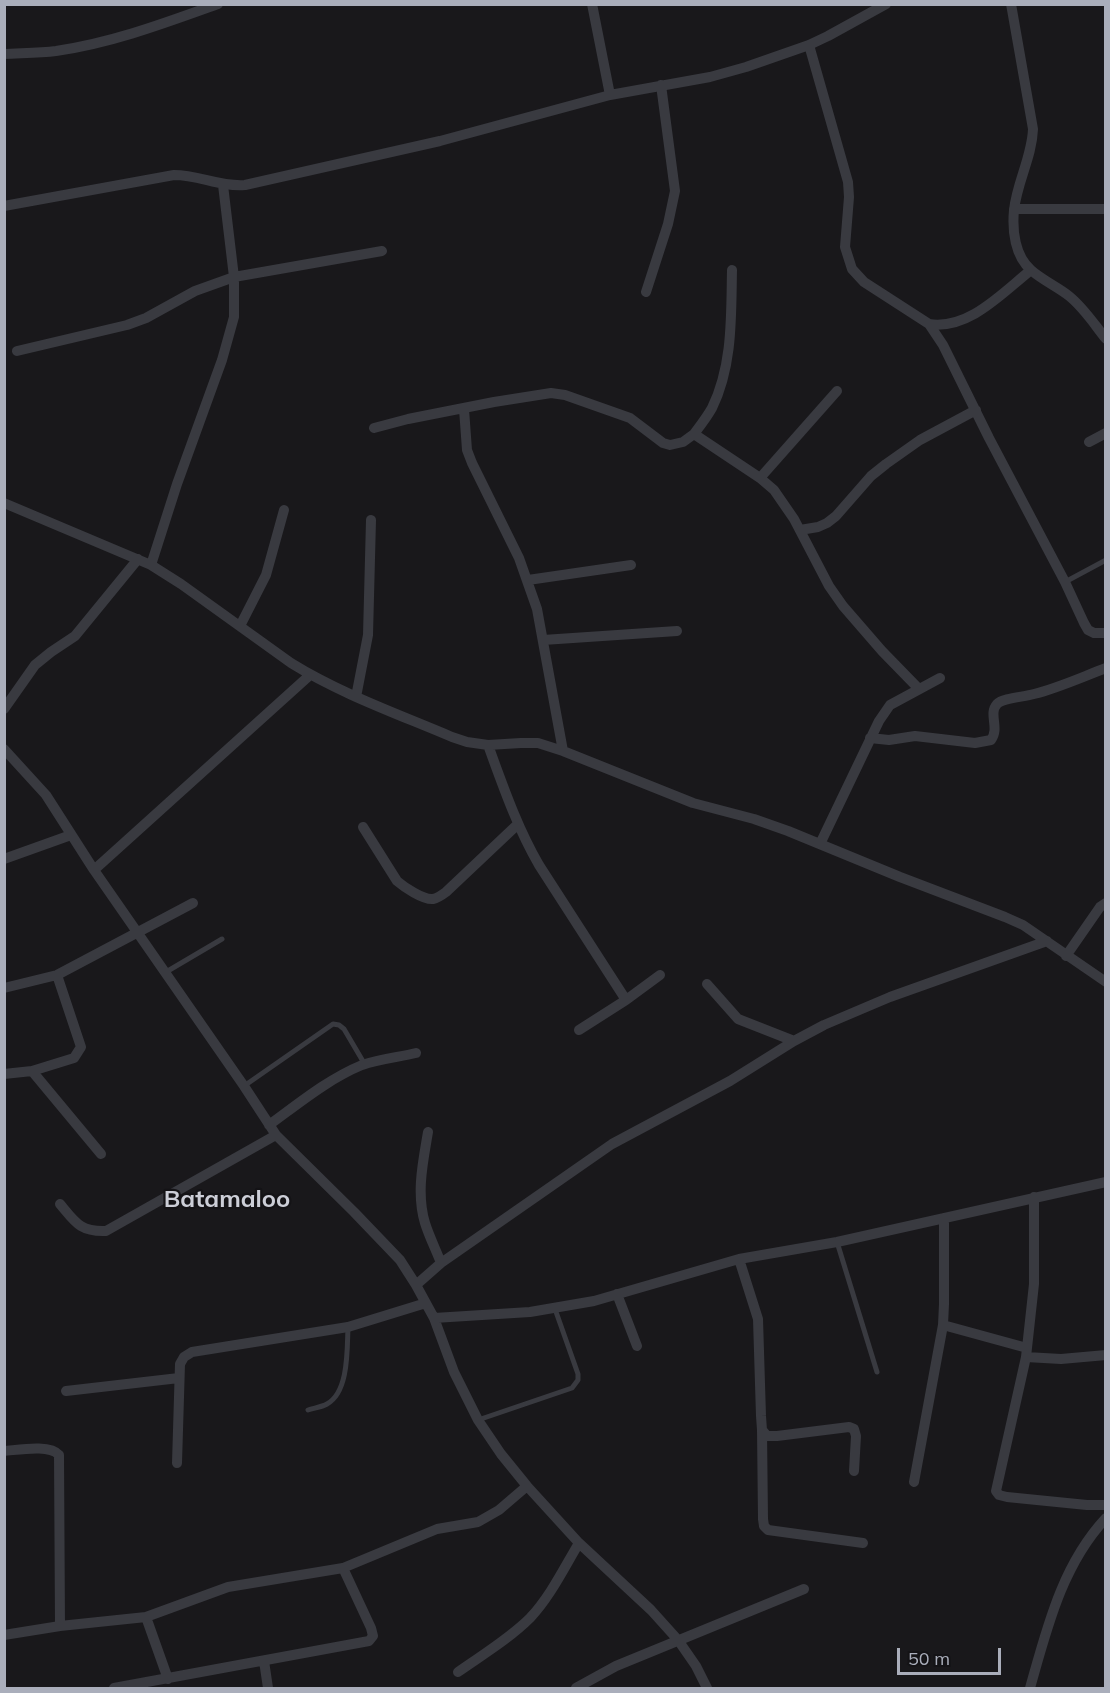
<!DOCTYPE html>
<html>
<head>
<meta charset="utf-8">
<style>
  body { margin:0 }
  #map { position:relative; width:1110px; height:1693px; overflow:hidden; background:#19181b; font-family:Mulish,sans-serif }
  canvas { display:block }
  .frame { position:absolute; inset:0; border:6px solid #aaaebb; pointer-events:none }
  .scale { position:absolute; left:897px; top:1648px; width:104px; height:27px; box-sizing:border-box; border:3px solid #aaaebb; border-top:0; padding-left:8px; font-size:18px; line-height:21px; white-space:nowrap; color:#aaaebb; -webkit-text-stroke:4px #141316; paint-order:stroke }
</style>
</head>
<body>
<div id="map">
<canvas width="1110" height="1693"></canvas>
<div class="frame"></div>
<div class="scale">50 m</div>
</div>
<script>
const c = document.querySelector('canvas').getContext('2d');
c.lineJoin = 'round';
function stroke(path, color, width, dash) { c.strokeStyle = color; c.lineWidth = width; c.lineCap = dash ? 'butt' : 'round'; c.setLineDash(dash || []); c.stroke(path); }
function label(font, color, halo, rows, align = 'center') {
  c.font = font + ' Mulish,sans-serif'; c.lineWidth = 4.5; c.setLineDash([]); c.textBaseline = 'middle'; c.strokeStyle = halo; c.fillStyle = color; for (const [text, x, y, turn = 0] of rows) {
    c.save(); c.translate(x, y); c.rotate((+turn || 0) * Math.PI / 180); c.textAlign = isNaN(turn) ? turn : align; if (halo) c.strokeText(text, 0, 0); c.fillText(text, 0, 0); c.restore();
  }
}
const lane = new Path2D(`
  M1065 582 1106 560
  M166 972 222 939
  M244 1086 333 1024 339 1025 344 1029 364 1063
  M837 1242 877 1372
  M308 1410C314 1408 322 1407 327 1404 349 1392 347 1349 348 1327
  M478 1420 572 1388 578 1380V1374L555 1309`);
const street = new Path2D(`
  M592 4 610 95
  M1011 4 1033 129C1032 157 1017 182 1014 210 1012 231 1015 256 1031 270 1042 280 1058 287 1069 296 1084 308 1094 324 1106 339
  M809 45 848 182 849 197 845 247 852 269 864 282 929 324 943 345 989 438 1065 582 1084 623 1088 630 1094 633H1106
  M4 54C21 53 39 53 56 51 112 43 165 23 218 4
  M4 206 174 175C199 175 220 187 245 185L440 141 610 95 710 77 746 67 809 45 828 36 886 4
  M1014 209H1106
  M646 292 668 224 675 191 661 85
  M929 324C969 330 1002 293 1031 270
  M17 351 127 325 146 318 195 291 234 277 382 251
  M464 409 467 450 472 463 519 558 537 609 563 751
  M374 428 408 419 494 402 551 393 565 395 630 418 663 443 670 445 683 442 694 434 760 478 774 490 794 519 829 586 843 606 882 651 919 689
  M694 434C700 426 707 417 712 408 733 365 731 316 732 270
  M1089 442 1106 433
  M760 478 837 391
  M4 503 151 565 181 584 291 663C341 694 398 714 452 737L467 742 488 745 521 743H538L563 751 693 803 754 819 788 831 900 877 1005 917 1023 925 1106 982
  M800 530 818 527 827 523 836 516 871 476 886 464 920 440 976 410
  M151 565 177 484 222 360 234 317V277L223 185
  M528 580 631 565
  M240 626 266 575 284 510
  M543 640 677 631
  M356 697 368 635 371 520
  M4 709 35 665 51 652 75 636 138 559
  M870 738 889 740 915 736 975 743 991 740C1000 728 988 714 997 704 1003 698 1024 697 1034 694 1058 688 1082 677 1106 668
  M488 745C503 786 517 827 539 865L626 1000
  M4 749 46 795 94 870 244 1086 276 1135 354 1212 400 1260 416 1285 434 1318 454 1372 478 1420 501 1454 527 1486 579 1543 651 1610 678 1640 696 1666 707 1688
  M363 827 397 881C404 887 423 900 433 899 438 898 442 895 446 892L518 824
  M820 844 879 721 890 705 940 678
  M4 859 71 835
  M94 870 310 675
  M1066 956 1100 907 1106 903
  M707 984 738 1019 794 1041
  M4 988 57 975 193 903
  M579 1030 626 1000 660 975
  M32 1071 101 1154
  M4 1074 32 1071 74 1058 81 1047 57 975
  M269 1125C298 1104 328 1079 362 1065 379 1059 399 1057 416 1053
  M428 1132C423 1162 416 1193 425 1223 429 1236 436 1250 441 1263
  M1034 1197V1284L1026 1357 996 1491 999 1495 1007 1497 1087 1505H1106
  M60 1204C75 1222 80 1232 106 1231L276 1135
  M739 1259 758 1319 761 1416 762 1430 767 1436H777L849 1427 854 1429 856 1436 854 1471
  M416 1285 441 1263 612 1144 730 1081 794 1041 824 1025 890 997 1047 941
  M617 1294 637 1346
  M434 1318 530 1312 594 1301 739 1259 837 1242 1106 1182
  M943 1325 1027 1348
  M1026 1357 1061 1359 1106 1355
  M66 1391 179 1378
  M762 1430 763 1519 764 1526 768 1530 863 1543
  M4 1451C18 1450 50 1444 59 1455L60 1626
  M177 1463 180 1364 184 1357 192 1352 348 1327 426 1303
  M914 1482 943 1325 944 1304V1218
  M146 1617 228 1587 343 1568 437 1529 478 1522 499 1510 527 1486
  M4 1635 60 1626 146 1617 168 1679
  M264 1661 268 1688
  M458 1672C482 1655 509 1639 530 1618 550 1597 564 1568 579 1543
  M114 1688 369 1641 373 1636 371 1628 343 1568
  M576 1688 616 1666 804 1589
  M1030 1688C1047 1628 1062 1565 1106 1518`);
const districtNames = [
  ["Batamaloo",227,1200]
];
stroke(lane, '#393a40', 5);
stroke(street, '#393a40', 10);
label('bold 24px', '#ccced7', '#141316', districtNames);
</script>
</body>
</html>
